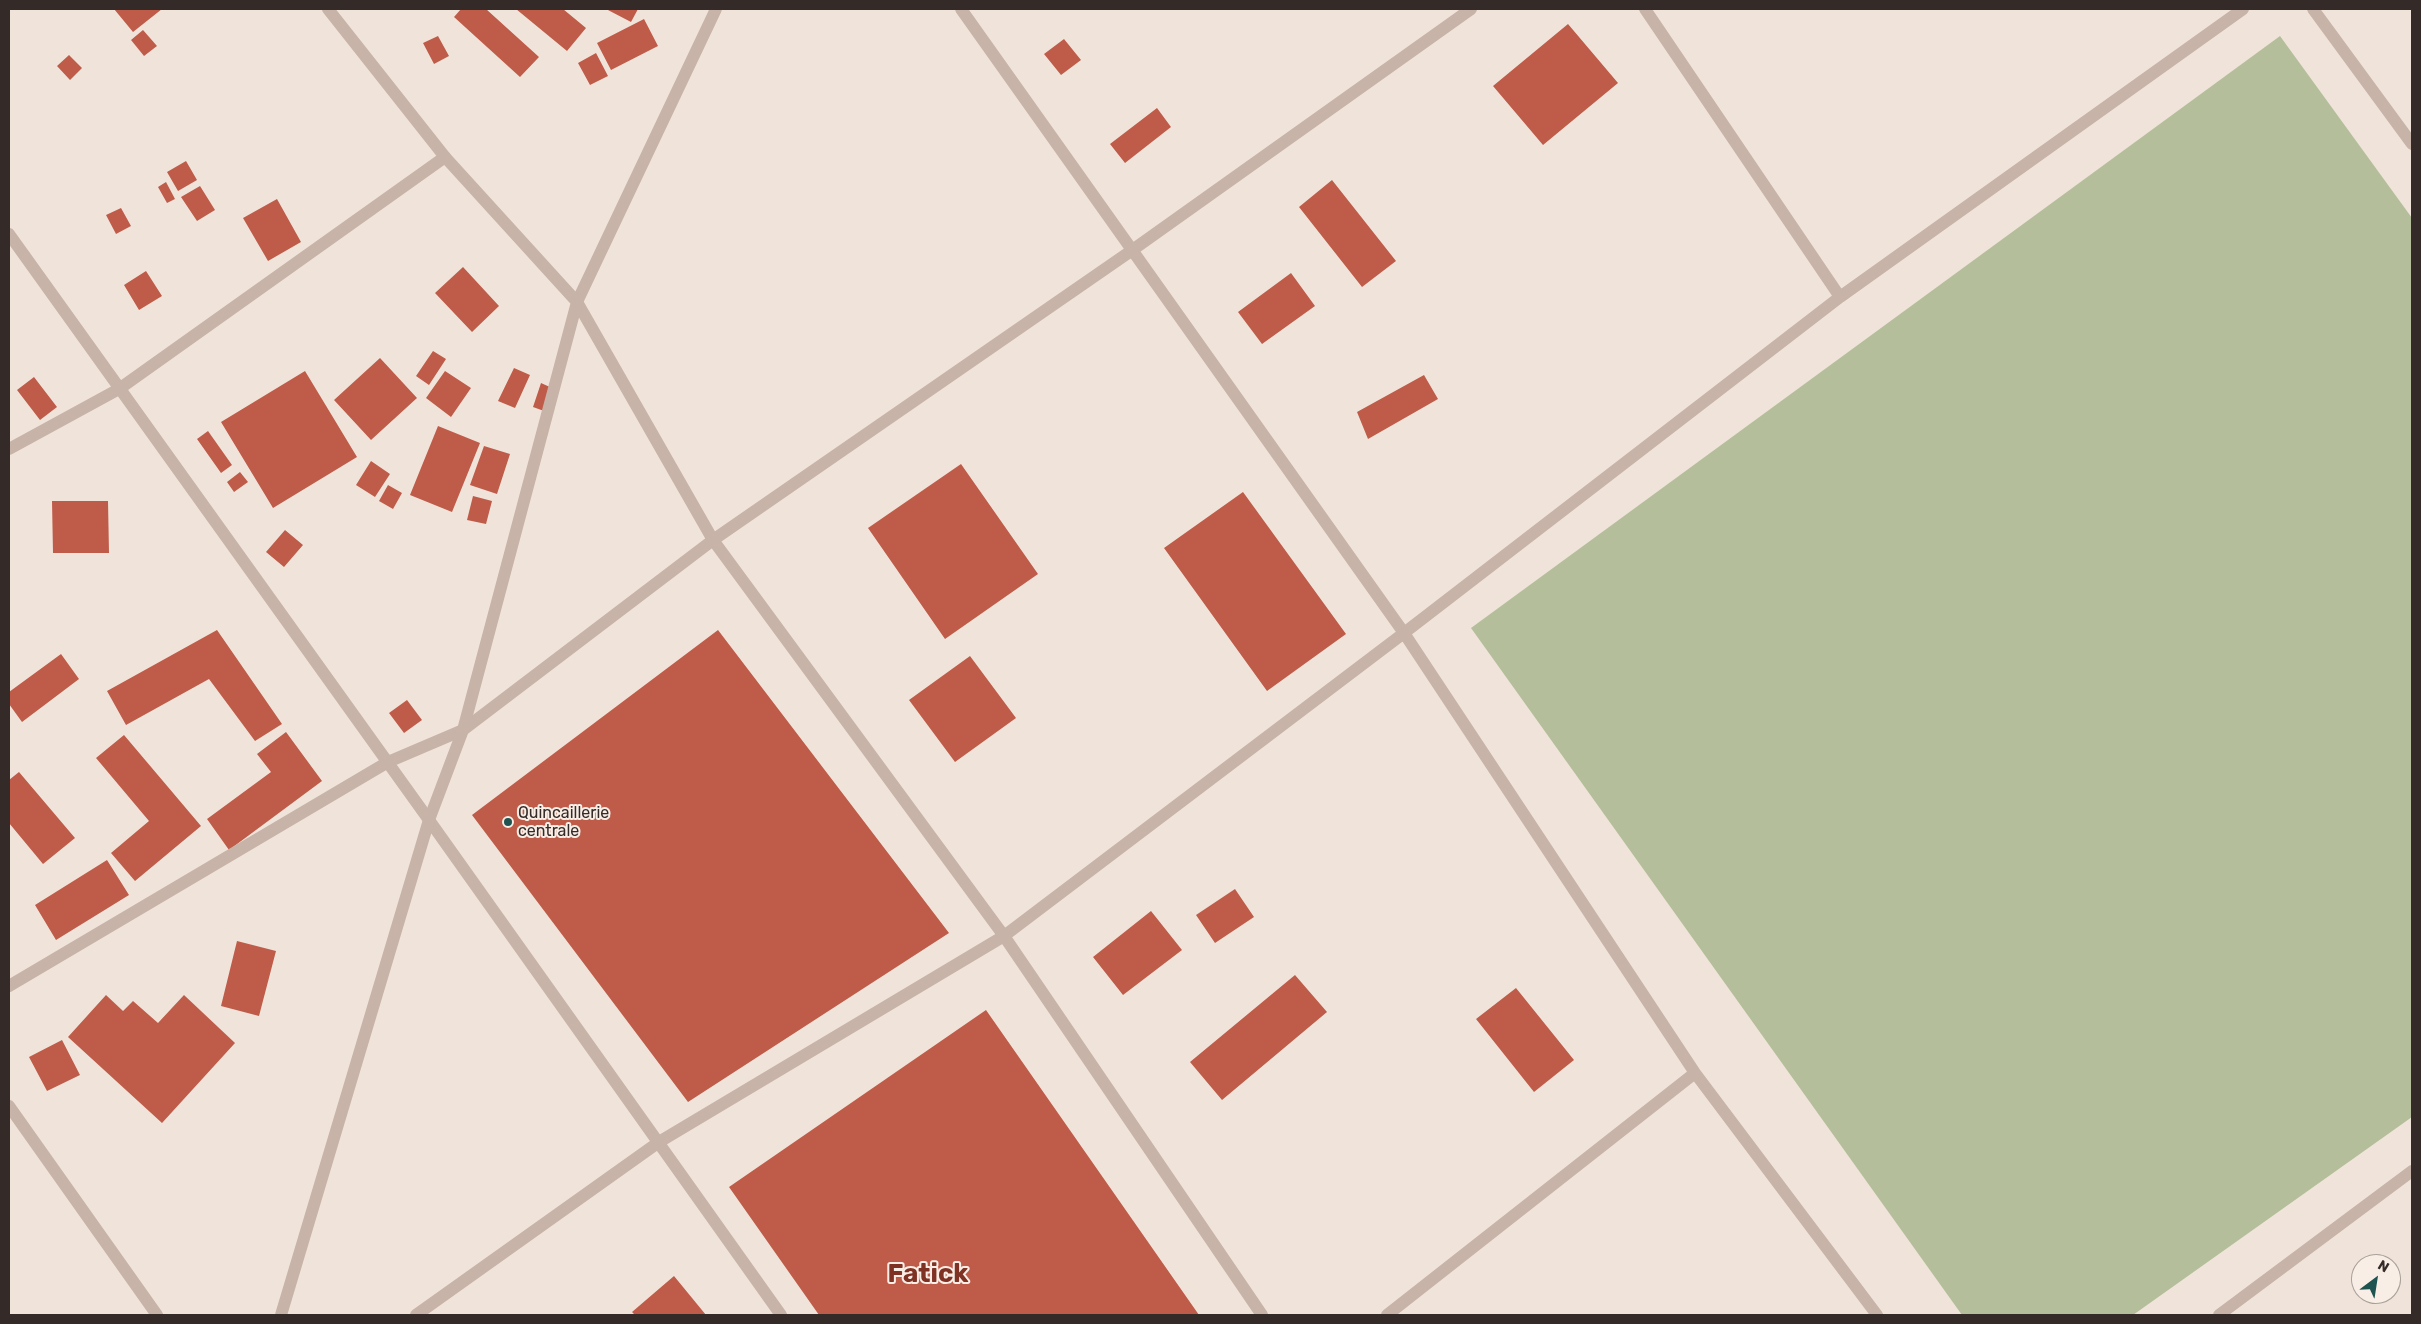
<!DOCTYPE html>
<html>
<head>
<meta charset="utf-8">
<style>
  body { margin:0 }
  #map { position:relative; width:2421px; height:1324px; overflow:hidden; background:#f0e4da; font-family:Rubik,sans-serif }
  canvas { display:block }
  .frame { position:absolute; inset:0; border:10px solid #342a27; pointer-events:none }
  .north { position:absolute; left:2351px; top:1254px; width:50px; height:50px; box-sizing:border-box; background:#f8eee6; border:1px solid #aaa09a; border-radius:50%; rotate:31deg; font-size:14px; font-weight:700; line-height:20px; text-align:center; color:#342a27 }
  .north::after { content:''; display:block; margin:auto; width:18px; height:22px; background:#1f5352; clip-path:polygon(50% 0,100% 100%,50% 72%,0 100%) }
</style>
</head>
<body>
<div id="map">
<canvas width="2421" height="1324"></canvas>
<div class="frame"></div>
<div class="north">N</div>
</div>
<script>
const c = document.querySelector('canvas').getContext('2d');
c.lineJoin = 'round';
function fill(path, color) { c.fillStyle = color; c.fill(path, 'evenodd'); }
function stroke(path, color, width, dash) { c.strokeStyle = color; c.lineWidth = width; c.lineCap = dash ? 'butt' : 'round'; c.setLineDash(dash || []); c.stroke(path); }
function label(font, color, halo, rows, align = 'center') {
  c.font = font + ' Rubik,sans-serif'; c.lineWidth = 4; c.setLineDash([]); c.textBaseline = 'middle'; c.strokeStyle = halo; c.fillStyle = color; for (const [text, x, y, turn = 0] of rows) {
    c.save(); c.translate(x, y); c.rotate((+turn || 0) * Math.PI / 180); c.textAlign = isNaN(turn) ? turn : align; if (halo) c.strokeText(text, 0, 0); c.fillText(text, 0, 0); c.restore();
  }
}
const green = new Path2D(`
  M2280 36 2412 218V1117L2133 1315H1962L1471 628Z`);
const building = new Path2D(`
  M114 9H162L133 32Z
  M461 9H486L539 57 520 77 454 17Z
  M516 9H563L586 28 567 51Z
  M606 9H638L631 22Z
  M644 19 658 46 611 70 597 43Z
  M1568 24 1618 83 1543 145 1493 86Z
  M143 30 157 46 144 56 131 40Z
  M438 36 449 56 434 64 423 43Z
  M1064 39 1081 60 1061 75 1044 54Z
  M596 53 608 76 590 85 578 63Z
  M69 55 82 68 70 80 57 66Z
  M1157 108 1171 127 1125 163 1110 144Z
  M186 161 197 180 178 191 167 172Z
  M1332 180 1396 261 1362 287 1299 207Z
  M166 182 175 199 167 203 158 187Z
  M200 186 215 210 197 221 181 197Z
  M277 199 301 242 268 261 243 218Z
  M121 208 131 226 116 234 106 215Z
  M463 267 499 306 472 332 435 293Z
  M146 271 162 296 139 310 124 285Z
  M1291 273 1315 306 1262 344 1238 312Z
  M433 351 446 359 429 385 416 376Z
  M380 358 417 398 371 440 334 400Z
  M514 368 530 375 515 408 498 401Z
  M305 371 357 457 273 508 221 422Z
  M445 371 471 388 451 417 426 398Z
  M1424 375 1438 399 1368 439 1357 412Z
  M34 377 57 407 40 420 17 390Z
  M541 383 552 388 544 411 533 407Z
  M438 426 480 443 452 512 410 495Z
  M208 431 232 465 221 473 197 439Z
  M484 446 510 454 497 494 470 485Z
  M371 461 390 474 375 497 356 485Z
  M961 464 1038 574 945 639 868 528Z
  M240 472 248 482 234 492 227 482Z
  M388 485 402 493 393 509 379 501Z
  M1243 492 1346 634 1267 691 1164 548Z
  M473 496 492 501 486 524 467 520Z
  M52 501H108L109 553H53Z
  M285 530 303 545 284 567 266 552Z
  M217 630 282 724 255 741 209 679 126 725 107 691Z
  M718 630 949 933 688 1102 472 815Z
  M61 654 79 679 22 722 9 704V692Z
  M970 656 1016 718 955 762 909 700Z
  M407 700 422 720 404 733 389 713Z
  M286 732 322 781 229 850 207 819 271 772 257 754Z
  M124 735 201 826 135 881 111 853 149 821 96 758Z
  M19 772 75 838 43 864 9 823V780Z
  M107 860 129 895 56 940 35 905Z
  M1235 889 1254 917 1215 943 1196 915Z
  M1151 911 1182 950 1123 995 1093 957Z
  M237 941 276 951 259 1016 221 1006Z
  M1295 975 1327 1012 1222 1100 1190 1062Z
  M1516 988 1574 1060 1534 1092 1476 1019Z
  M106 995 123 1011 133 1001 158 1023 184 995 235 1043 162 1123 68 1037Z
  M986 1010 1199 1315H819L729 1187Z
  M62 1040 80 1075 47 1091 29 1057Z
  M674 1276 706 1315H635L632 1312Z`);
const minor = new Path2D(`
  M961 9 1404 633 1695 1073 1877 1315
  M1645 9 1840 297
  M2313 9 2412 144
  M9 234 429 820 781 1315
  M577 302 713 540 1004 936 1262 1315
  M9 449 119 389 445 157
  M9 986 388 762 463 730 713 540 1131 251 1471 9
  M9 1106 157 1315
  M416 1315 659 1142 1004 936 1404 633 1840 297 2243 9
  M1387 1315 1695 1073
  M2219 1315 2412 1171`);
const tertiary = new Path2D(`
  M328 9 445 157 577 302
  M281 1315 429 820 463 730 577 302 716 9`);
const markers = [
  [508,822,5,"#1f5352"]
];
const poiNames = [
  ["Quincaillerie",518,813],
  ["centrale",518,831]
];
const townNames = [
  ["Fatick",928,1274]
];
fill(green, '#b5be9b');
fill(building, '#bf5b49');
stroke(minor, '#c7b3a7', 12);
stroke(tertiary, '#c7b3a7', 12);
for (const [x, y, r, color] of markers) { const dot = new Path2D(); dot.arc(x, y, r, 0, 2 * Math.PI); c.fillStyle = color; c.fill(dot); stroke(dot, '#f8eee6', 2); }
label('16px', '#342a27', '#f8eee6', poiNames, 'left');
label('bold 26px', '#7f3224', '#f8eee6', townNames);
</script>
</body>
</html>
